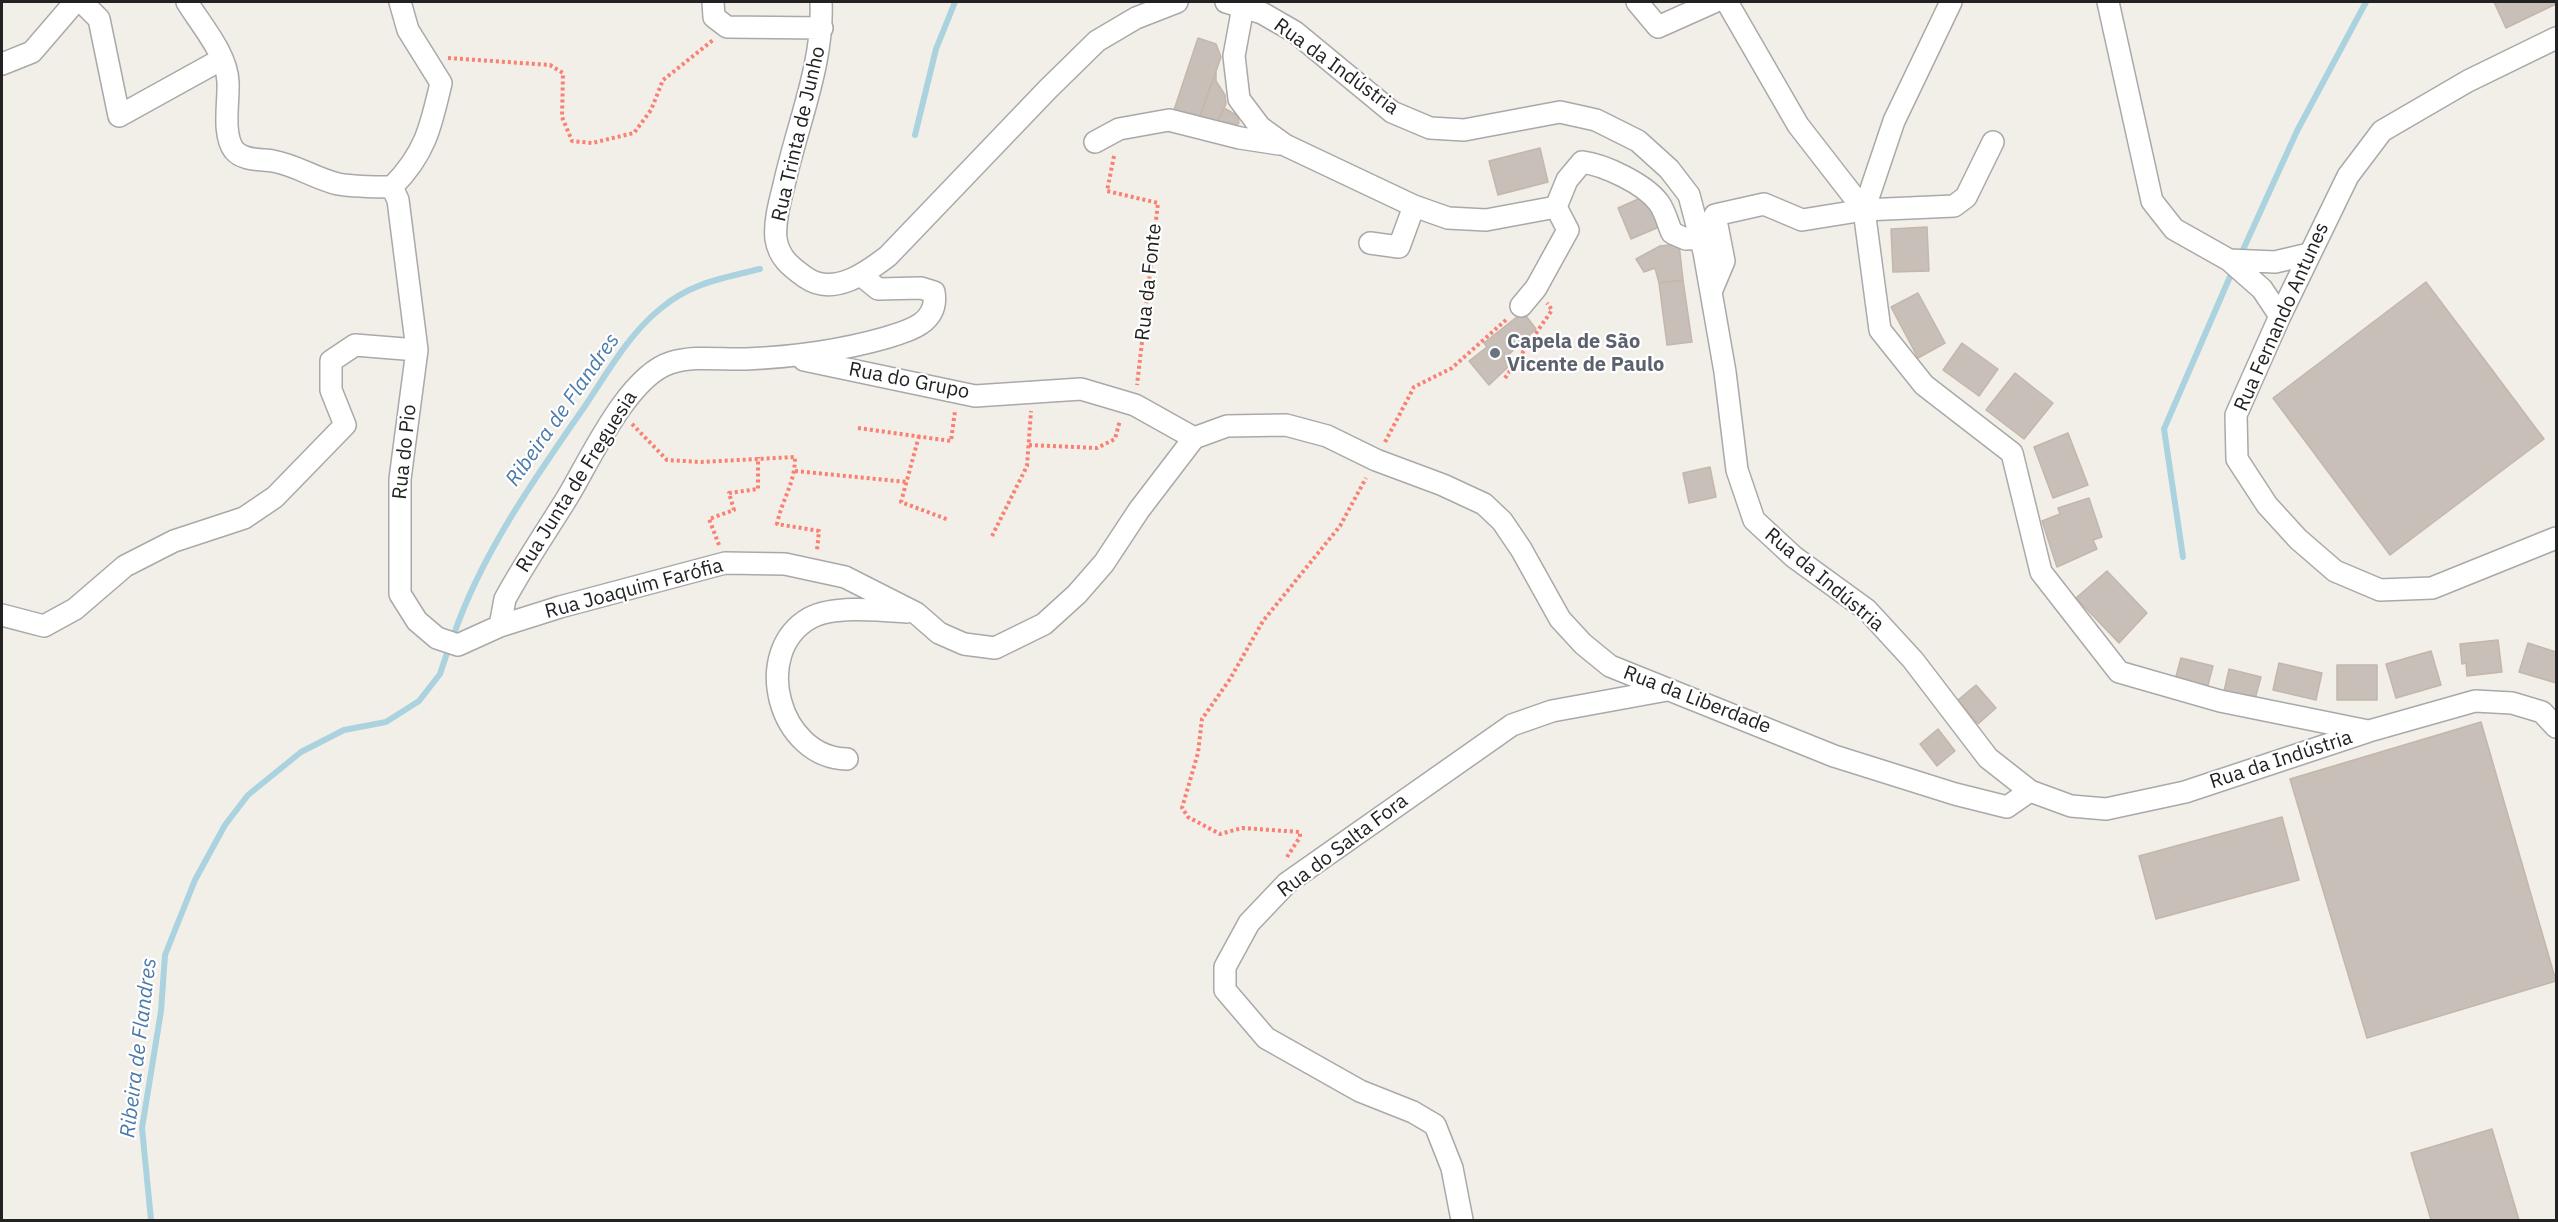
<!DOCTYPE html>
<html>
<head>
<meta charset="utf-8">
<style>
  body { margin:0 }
  #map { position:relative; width:2558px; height:1222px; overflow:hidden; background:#f2efe9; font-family:"IBM Plex Sans",sans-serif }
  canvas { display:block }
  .frame { position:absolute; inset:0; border:3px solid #222; pointer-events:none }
</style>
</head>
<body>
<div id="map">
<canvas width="2558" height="1222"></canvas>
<div class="frame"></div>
</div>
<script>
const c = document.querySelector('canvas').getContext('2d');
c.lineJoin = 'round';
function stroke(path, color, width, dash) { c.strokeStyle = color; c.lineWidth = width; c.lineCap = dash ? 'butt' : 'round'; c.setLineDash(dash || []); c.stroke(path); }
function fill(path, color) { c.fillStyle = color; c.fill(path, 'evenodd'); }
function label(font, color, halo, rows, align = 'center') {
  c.font = font + ' "IBM Plex Sans",sans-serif'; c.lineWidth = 4.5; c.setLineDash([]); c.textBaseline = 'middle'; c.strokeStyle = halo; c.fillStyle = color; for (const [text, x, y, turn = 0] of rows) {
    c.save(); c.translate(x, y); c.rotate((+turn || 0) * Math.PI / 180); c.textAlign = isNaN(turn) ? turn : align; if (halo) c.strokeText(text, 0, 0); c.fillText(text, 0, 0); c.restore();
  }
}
const stream = new Path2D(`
  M915 135 936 49 955 2
  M2242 252 2297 131 2366 2
  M2183 557 2164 429 2232 272
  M454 634C483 551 535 478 585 406 607 373 629 334 660 309 690 283 723 278 760 269
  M151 1220 142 1128 161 1011 165 955 195 880 225 825 248 795 301 752 344 730 386 722 419 701 440 674 447 653`);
const building = new Path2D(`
  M2494 2H2556V4L2506 28Z
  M1198 38 1216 44 1221 57 1198 122 1173 113Z
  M1216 71V81L1225 95 1226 104 1217 123 1198 122Z
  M1224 108 1238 116 1239 123 1233 128 1217 123Z
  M1540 148 1548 182 1498 195 1489 161Z
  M1645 196 1659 227 1631 239 1618 208Z
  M1927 227 1929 271 1893 272 1891 229Z
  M1679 244 1683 280 1659 283 1655 268 1644 272 1636 259 1660 246Z
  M1683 280 1692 342 1667 345 1659 283Z
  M2426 282 2544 439 2390 555 2273 398Z
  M1918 293 1945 343 1918 358 1891 307Z
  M1523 312 1536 329 1504 359 1509 366 1489 385 1469 361 1487 347 1484 343Z
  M1962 343 1998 369 1979 396 1943 370Z
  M2015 373 2053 403 2024 439 1986 410Z
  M2068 433 2088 485 2053 498 2034 447Z
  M1710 467 1716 497 1689 503 1683 473Z
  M2089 498 2102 537 2093 540 2097 549 2057 567 2042 521 2060 514 2058 508Z
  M2107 571 2147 613 2119 643 2076 598Z
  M2498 640 2502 672 2467 676 2466 663 2462 664 2460 644Z
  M2528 643 2556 652V683L2519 672Z
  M2431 651 2441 685 2396 698 2386 664Z
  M2181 658 2213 666 2206 693 2174 684Z
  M2279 663 2322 673 2316 700 2273 690Z
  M2337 665H2377V700H2337Z
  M2229 669 2261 677 2254 703 2223 696Z
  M1976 685 1996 708 1978 724 1958 700Z
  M2481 722 2556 981 2367 1038 2290 779Z
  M1938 729 1955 751 1937 766 1920 744Z
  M2282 817 2299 880 2156 919 2139 856Z
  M2492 1129 2519 1220H2431L2411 1153Z`);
const path = new Path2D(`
  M448 58 550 65 563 73 562 117 572 141 592 143 634 133 651 110 663 80 713 40
  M1114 156 1107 191 1158 203 1137 385
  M1505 378 1552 310 1547 303
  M632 424 667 460 701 462 795 457C795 484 782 499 777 524L819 531 817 550
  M858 428 951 441 955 411
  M919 436 901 502 949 520
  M1385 442 1414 387 1452 368 1507 319
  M1029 445 1097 448 1115 439 1120 420
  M795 471 907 482
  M992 536 1027 466 1031 411
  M719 545 709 519 734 510 729 493 758 489V457
  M1287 857 1300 837V832L1242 828 1220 834 1188 817 1182 808 1198 753 1202 719 1230 679 1263 621 1340 526 1366 478`);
const minor = new Path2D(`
  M82 2 99 19 119 116 222 59
  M187 2C201 25 227 54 228 82 229 102 222 134 234 150 243 161 261 159 273 161 296 165 316 179 338 184 356 187 374 187 392 187 425 154 431 127 441 83L408 30 400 2
  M713 2 714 17 727 27 822 28
  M821 2C824 63 797 125 784 185 780 201 774 222 776 239 779 258 791 267 805 277 833 297 866 273 888 256L1048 89 1097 41 1136 18 1177 2
  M1226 2 1262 13 1295 32 1392 112 1430 128 1464 130 1560 112 1596 120 1638 141 1669 169 1689 195 1704 252 1725 372 1737 470 1754 520 1794 557 1867 610 1913 660 1988 758 2030 791 2071 806 2106 809 2185 792 2369 731 2475 701 2512 703 2542 712 2556 727
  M1637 2 1658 27 1714 2
  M1727 2 1798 125 1864 210 1880 330 1924 385 2012 453 2041 572 2119 672 2220 701 2368 731
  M2108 2 2152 201 2174 229 2229 260 2262 289 2280 316
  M1243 7 1234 56 1239 99 1260 127 1285 145 1414 206 1448 218 1486 220 1556 207
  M2556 38 2468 81 2382 131 2348 176 2280 316 2236 415 2237 459 2267 505 2298 539 2335 571 2380 590 2432 588 2556 538
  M2 64 32 52 75 2
  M1095 142 1119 129 1169 120 1240 138 1279 144
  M392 187 398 200 417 350 400 479V594L417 621 437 638 458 645 500 626 560 607 725 563 785 564 845 577 916 613 939 633 964 644 995 648 1044 624 1077 594 1104 563 1139 510 1194 438 1227 426 1286 425 1327 436 1376 460 1443 485 1484 504 1502 521 1521 549 1560 619 1583 644 1610 666 1834 756 1955 794 2007 807 2030 791
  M1556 207 1567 180 1582 162C1605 165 1645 184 1659 203 1665 211 1668 224 1672 233L1686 239 1700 238
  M1864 210 1894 121 1951 2
  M1370 243 1399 247 1414 206
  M2229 260 2275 262 2309 254
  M1711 292 1724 261 1715 215 1764 204 1802 220 1864 210 1954 206 1966 197 1993 142
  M1521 306 1536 288 1568 230 1556 207
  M804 360 975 396 1081 389 1135 405 1194 438
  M2 615 44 626 75 609 125 566 174 541 244 518 275 497 345 425 331 390V361L355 345 417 350
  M500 626 505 599C524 564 546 532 567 498 589 462 627 377 670 363 695 355 720 360 746 359 794 357 839 351 885 338 909 331 939 323 934 292L921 288 878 289 862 276
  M847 759C779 758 750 652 810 618 833 605 881 610 907 612
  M1462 1220 1452 1168 1435 1125 1413 1112 1360 1091 1266 1038 1225 990V967L1249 923 1287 883 1512 725 1552 711 1667 690`);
const markers = [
  [1495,353,6,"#6b7280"]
];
const streetNames = [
  ["Rua da Indústria",1336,67,36],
  ["Rua Trinta de Junho",799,134,-77],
  ["Rua da Fonte",1149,282,-84],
  ["Rua Fernando Antunes",2282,317,-66],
  ["Rua do Grupo",909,381,11],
  ["Rua do Pio",405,452,-84],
  ["Rua Junta de Freguesia",577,482,-58],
  ["Rua da Indústria",1824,580,40],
  ["Rua Joaquim Farófia",634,589,-15],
  ["Rua da Liberdade",1697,700,21],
  ["Rua da Indústria",2281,760,-18],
  ["Rua do Salta Fora",1343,846,-37]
];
const worshipNames = [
  ["Capela de São",1507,342],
  ["Vicente de Paulo",1507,365]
];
const waterNames = [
  ["Ribeira de Flandres",563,410,-55],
  ["Ribeira de Flandres",139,1048,-83]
];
stroke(stream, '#aad3df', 6);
fill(building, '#c7bfb8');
stroke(building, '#c4b6ab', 1.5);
stroke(minor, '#a9a9a9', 24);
stroke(path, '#fa8072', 4, [3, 3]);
stroke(minor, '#fff', 21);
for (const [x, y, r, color] of markers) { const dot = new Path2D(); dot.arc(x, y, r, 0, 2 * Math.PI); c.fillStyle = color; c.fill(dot); stroke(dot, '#fff', 2); }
label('20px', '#222', '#fff', streetNames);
label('bold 20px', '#5b616d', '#fff', worshipNames, 'left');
label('italic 21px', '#4a7aab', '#fff', waterNames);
</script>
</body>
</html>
